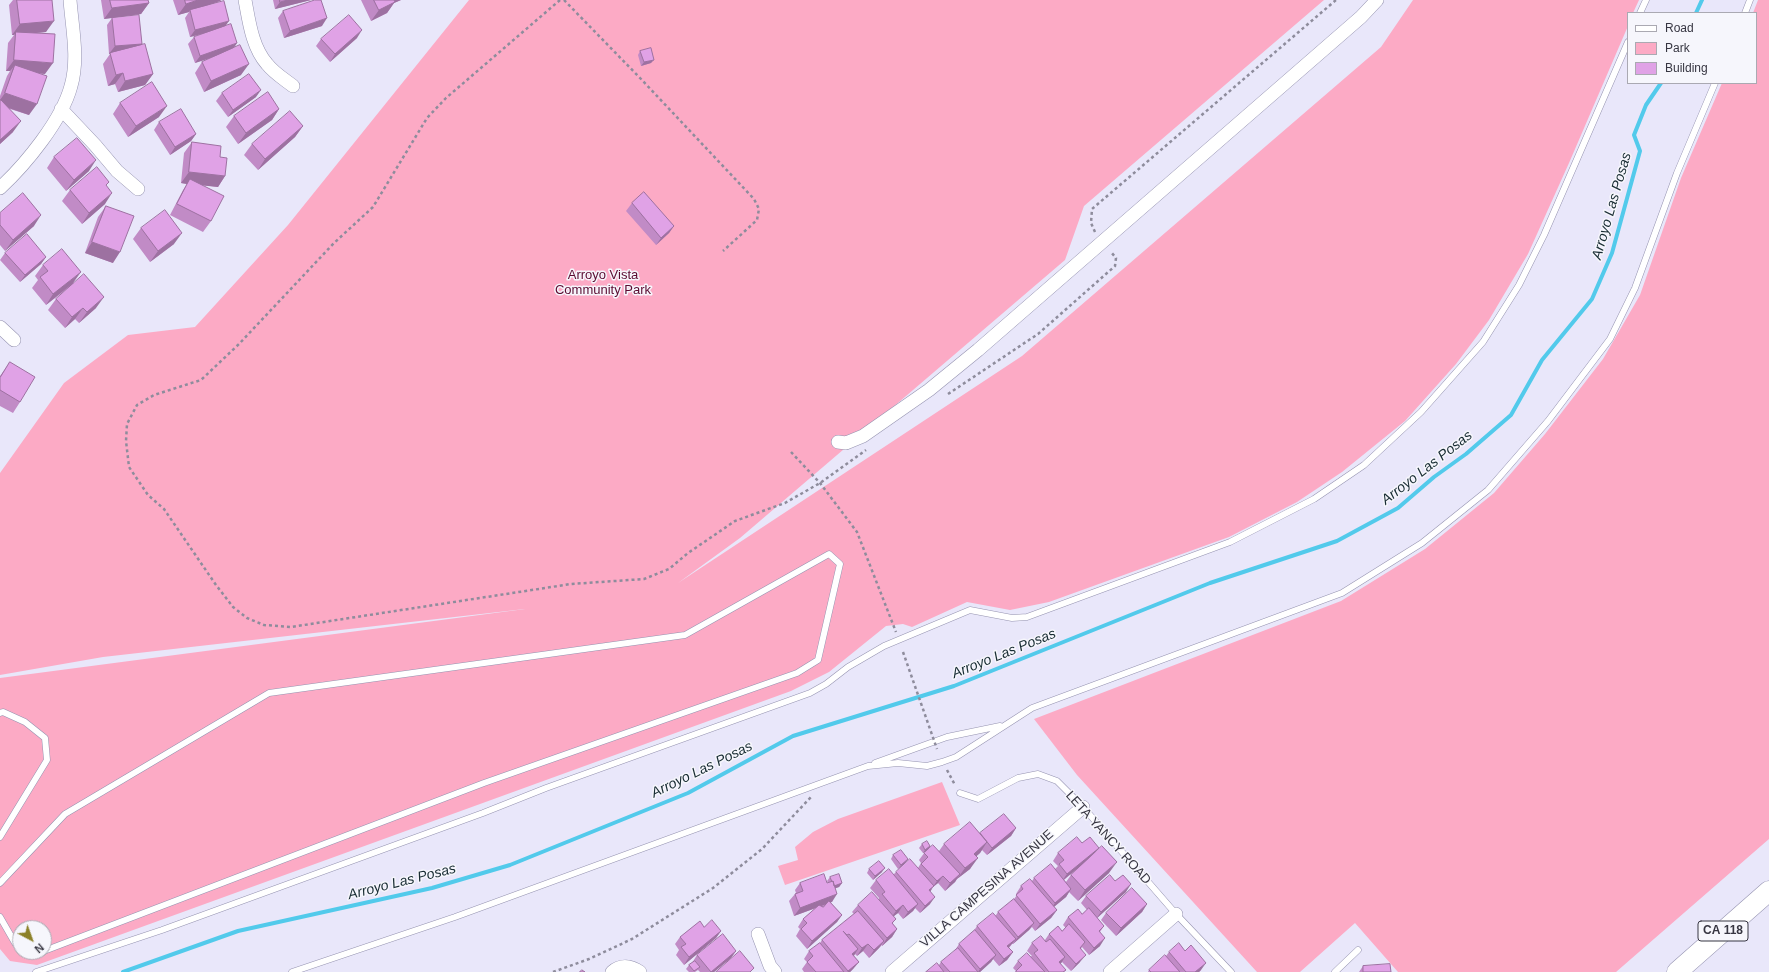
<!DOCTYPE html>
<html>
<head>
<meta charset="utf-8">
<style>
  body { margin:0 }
  #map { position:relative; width:1769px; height:972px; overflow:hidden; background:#e9e7fa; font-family:Arial,sans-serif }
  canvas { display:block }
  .legend { position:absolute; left:1627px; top:12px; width:130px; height:72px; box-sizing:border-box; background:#f6f6fc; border:1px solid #aaa9b2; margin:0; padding:5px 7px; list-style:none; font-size:12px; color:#373642 }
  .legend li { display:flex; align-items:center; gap:8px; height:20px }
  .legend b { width:20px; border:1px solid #aaa9b2 }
  .north { position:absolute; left:12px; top:920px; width:40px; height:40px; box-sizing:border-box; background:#f6f6fc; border:1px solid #aaa9b2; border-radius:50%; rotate:139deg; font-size:11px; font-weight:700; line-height:16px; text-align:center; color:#373642 }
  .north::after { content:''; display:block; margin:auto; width:14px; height:18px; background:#8c8129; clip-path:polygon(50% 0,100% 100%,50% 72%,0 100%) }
</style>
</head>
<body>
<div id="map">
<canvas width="1769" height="972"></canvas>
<ul class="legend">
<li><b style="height:5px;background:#fff"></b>Road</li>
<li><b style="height:11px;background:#fcaac5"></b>Park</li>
<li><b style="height:11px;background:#e0a2e6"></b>Building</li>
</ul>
<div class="north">N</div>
</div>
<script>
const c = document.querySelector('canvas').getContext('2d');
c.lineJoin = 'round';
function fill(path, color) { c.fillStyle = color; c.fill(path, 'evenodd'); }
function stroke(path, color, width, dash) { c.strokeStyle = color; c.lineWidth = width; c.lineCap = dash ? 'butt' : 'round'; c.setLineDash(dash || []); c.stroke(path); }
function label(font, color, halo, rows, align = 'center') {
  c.font = font + ' Arial,sans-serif'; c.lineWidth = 3; c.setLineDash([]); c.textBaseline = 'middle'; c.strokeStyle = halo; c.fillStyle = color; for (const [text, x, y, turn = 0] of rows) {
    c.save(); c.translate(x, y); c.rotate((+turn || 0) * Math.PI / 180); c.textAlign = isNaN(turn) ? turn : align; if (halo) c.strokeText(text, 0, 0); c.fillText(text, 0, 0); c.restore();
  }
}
const green = new Path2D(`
  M469 0H1324L1084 206 1065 260 740 538 678 583 1022 356 1381 47 1413 0H1639L1633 13H1628V26L1569 163 1528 254 1489 320 1456 364 1405 421 1342 472 1297 502 1229 537 1049 602 1010 610 967 602 912 627 903 624 886 626 829 672 791 691 37 965 10 961 0 949V678L525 609 103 657 0 675V473L64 383 128 335 195 327 288 225ZM20 928H44V952H20Z
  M1758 0H1769V839L1616 972H1398L1355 923 1300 972H1257L1077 775 1034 719 1341 601 1425 549 1494 493 1545 434 1603 359 1640 295 1681 178 1722 83H1756V13H1753Z
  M942 782 960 825 785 885 778 866 798 860 795 847 813 832 838 819Z`);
const stream = new Path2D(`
  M1696 13 1702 0
  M123 972 238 931 432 888 510 865 688 793 793 736 954 686 1210 583 1337 541 1398 508 1434 477 1466 454 1511 415 1542 360 1592 299 1612 253 1640 151 1634 135 1646 105 1661 83`);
const path = new Path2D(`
  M560 0 446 98 427 118 373 207 334 243 239 344 201 380 154 395 137 405 127 424 126 441 129 467 148 495 164 509 216 585 233 607 247 618 264 625 291 627 571 584 644 579 669 569 688 553 735 521 785 503 820 483 866 450
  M564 0 641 79 754 199 759 209 757 220 723 251
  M1095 232 1091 223 1092 209 1336 0
  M948 394 1038 334 1115 266 1116 258 1111 252
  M791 452 820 483 857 532 896 632
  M947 770 955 785
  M553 972 589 959 632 939 713 888 762 849 811 797`);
const service = new Path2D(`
  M1640 13 1646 0
  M1745 13 1750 0
  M0 713 3 712 25 722 45 738 47 760 0 837
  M875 763 947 737 1000 726
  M960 793 978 799 1018 778 1038 774 1057 781 1083 807 1176 914 1231 972
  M0 883 65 814 269 693 685 635 829 554 840 564 818 660 797 673 484 783 44 951
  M0 917 15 943 20 948
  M25 952 30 956 40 952
  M36 972 162 930 483 813 546 788 810 693 826 684 848 667 884 646 970 610 1012 618 1027 617 1230 542 1314 499 1364 465 1421 412 1483 342 1519 285 1544 235 1628 42
  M292 972 455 917 868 766 898 763 927 766 942 762 956 757 1032 708 1342 593 1422 543 1488 490 1548 421 1610 339 1635 288 1677 173 1715 83
  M1335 972 1358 950`);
const minor = new Path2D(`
  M245 0C249 21 252 47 267 64 274 73 284 79 293 86
  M61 109 95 145 117 171 138 189
  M0 188C26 164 62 120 71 86 79 59 72 27 70 0
  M0 327 14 340
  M838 442 846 443 863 436 929 390 978 350 1361 17 1377 0
  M758 934 770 966 775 972
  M612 972C621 964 631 966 640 972
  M892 972 1083 807
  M1110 972 1176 914`);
const primary = new Path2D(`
  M1677 972 1769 891`);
const pathBridge = new Path2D(`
  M903 652 937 749`);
const wall = new Path2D(`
  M13 0H52L46 32 34 33 45 74 40 73 29 115 10 109 13 132 0 144V96L7 76 10 71H6L8 43 14 35H12L9 5Z
  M101 0H148L149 3 141 14 104 19Z
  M173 0H221L220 1 205 7 225 26 234 48 241 75 204 92 195 73 202 62 215 56 195 63 188 44 194 37 205 33 190 37 185 18 189 12 178 15Z
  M273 0H311L275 9Z
  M361 0H401L394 3 387 13 371 21Z
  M283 11 322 26 284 38 278 18Z
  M112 18 142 44 141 45 153 74 145 85 118 92 115 84 108 86 103 64 110 54H109L107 25Z
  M357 38 330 62 316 46 321 39Z
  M640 51 651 63 641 66 638 55Z
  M222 93 256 97 228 117 216 101Z
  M120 103 159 117 128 137 113 114Z
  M279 109 272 120 238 144 226 127 234 116Z
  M159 122 196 134 191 141 170 155 154 130Z
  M303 126 295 137 258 170 244 155 252 144Z
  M192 142 220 157 225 176 218 187 203 185 211 221 203 232 170 215 183 190 187 184 181 183 184 153Z
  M54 157 89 171 66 191 47 168Z
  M107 186 105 204 82 224 62 201 70 190Z
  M632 203 674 226 669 233 656 245 626 211Z
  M106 206 113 263 85 253 98 217Z
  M0 213 34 226 5 251 0 245Z
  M141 228 174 244 150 262 133 239Z
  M5 253 46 257 41 264 20 282 0 260Z
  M43 265 74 283 96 308 79 323 75 319 65 328 48 310 56 299 72 285 46 305 32 288 38 280 35 276Z
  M10 362 20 402 13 413 0 406V376Z
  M1016 828 1011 836 987 855 982 850 980 853 976 856 970 869 957 879 955 882 945 891 938 883 933 887 930 891V904L920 913 915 908 913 911 903 919 898 913 894 916 893 924 897 929 892 937 882 946V945L869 958 863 951 857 956 855 954 854 956 859 962 853 969 850 972H804L802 969 807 962 804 959 809 951 820 943 822 940 854 914 852 912 858 905 879 899V898L870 888 876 880 893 875 896 872 918 868 921 863 919 860 925 852 923 853 919 848 922 844 930 846 929 849 939 851 944 844 980 834Z
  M1082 843 1096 852 1109 873 1078 901 1069 892 1066 897 1054 907 1057 910 1051 918 1035 931 1032 927 1029 930 1013 944H1012L1009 948 1013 952 1007 960 999 966 993 959 991 962 980 972H926L939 965 941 962 954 952 959 944 973 932 977 926 996 915 998 912 1014 899 1017 895 1016 894 1021 886 1032 881 1034 878 1055 869 1058 866 1053 861 1058 853ZM1079 867 1071 875 1066 882 1064 880Z
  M893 855 908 859 905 863 898 869 891 859Z
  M869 869 882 872 873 880 867 873Z
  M830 877 842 883 839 887 835 888 832 902H830L842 915 837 922 807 949 796 936 800 929 798 927 803 919 816 908 794 916 789 901 795 894 796 893 795 890 800 883H828L827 881Z
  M1126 892 1097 918 1104 926 1100 932V946L1089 955 1082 947 1081 949 1080 962 1071 971 1062 962 1060 964 1066 970 1064 972H1015L1016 971 1013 968 1018 961 1032 956 1027 951 1032 943 1045 940 1049 934 1062 931 1066 928 1063 925 1068 917 1082 914 1087 910 1081 903 1086 896Z
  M1147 904 1142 912 1116 936 1101 920 1106 913Z
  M704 927 721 931 716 938 684 965 676 955 679 950 675 944 680 937Z
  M736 951 731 958 714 972H700L698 970 695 972H689L686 969 689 965 692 963 697 955Z
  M1169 952 1201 970 1199 972H1148L1149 970 1166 956Z
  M1363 966 1391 972H1359Z`);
const shadedWall = new Path2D(`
  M198 0H221L220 1 190 11V10L189 12 178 15 186 4Z
  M288 0H311L275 9 280 2Z
  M390 0H401L394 3 387 13 371 21 379 10Z
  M149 3 141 14 104 19 112 8Z
  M327 18 322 26 284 38 290 31Z
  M54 21 46 32 16 35V32L14 35H12L20 24Z
  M229 21 224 28 190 37 195 30Z
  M362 30 357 38 330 62 335 54Z
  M237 43 232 51 195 63 200 56Z
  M142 44 137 51 109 54 115 46Z
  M14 60 53 63 45 74 12 71 15 65 10 71H6Z
  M654 60 651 63 641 66 644 62Z
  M249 64 241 75 204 92 211 81Z
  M123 73 115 84 108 86 116 75Z
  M153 74 145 85 118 92 125 81Z
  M261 90 256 97 228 117 233 110Z
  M5 93 37 104 29 115 0 105V100Z
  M167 106 159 117 128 137 136 126Z
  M279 109 272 120 238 144 246 133Z
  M21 121 13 132 0 144V140Z
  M303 126 295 137 258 170 265 159Z
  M196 134 191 141 170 155 175 147Z
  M96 160 89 171 66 191 74 180Z
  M189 172 225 176 218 187 188 184 190 179 187 184 181 183Z
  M112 193 105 204 82 224 89 213Z
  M41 215 34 226 5 251 13 240Z
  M674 226 669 233 656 245 661 238Z
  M182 233 174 244 150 262 158 251Z
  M92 242 120 252 113 263 85 253Z
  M46 257 41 264 20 282 25 275Z
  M81 272 73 283 46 305 53 294Z
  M104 297 96 308 79 323 87 312Z
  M83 308 75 319 65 328 72 317Z
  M1016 828 1011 836 987 855 992 848Z
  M987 842 980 853 967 865 974 854Z
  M930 846 928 850 923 853 925 850Z
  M1099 848 1094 855 1062 881 1067 874Z
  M978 858 970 869 957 879 965 868Z
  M908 859 905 863 898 869 901 865Z
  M1117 862 1109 873 1078 901 1085 890Z
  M885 868 882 872 873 880 875 876Z
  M960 874 955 882 945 891 950 883Z
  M943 876 938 883 933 887 929 894V890L932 888 937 881Z
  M842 883 839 887 831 890 833 886Z
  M1131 884 1126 892 1096 919 1101 912Z
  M1071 889 1066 897 1050 910 1055 903Z
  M837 894 832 902 794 916 800 908Z
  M935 897 930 904 920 913 925 906Z
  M918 904 913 911 903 919 908 912Z
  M1147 904 1142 912 1116 936 1121 928Z
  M903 905 898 913 890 919 896 911Z
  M1057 910 1051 918 1035 931 1040 924Z
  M842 915 837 922 807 949 812 941Z
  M1034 923 1029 930 1013 944 1018 937Z
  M897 929 892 937 882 946 887 938Z
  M721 931 716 938 684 965 689 957Z
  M1105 938 1100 946 1089 955 1094 948Z
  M1016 939 1010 946 1002 953 1007 946Z
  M884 941 879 948 869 958 874 950Z
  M868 944 863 951 857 956 862 948Z
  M858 949 853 957 852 954Z
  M736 951 731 958 714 972H711Z
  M1013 952 1007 960 999 966 1004 959Z
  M996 955 991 962 980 972H978L980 969Z
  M1086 955 1080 962 1071 971 1076 964Z
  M1065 957 1060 965 1059 962Z
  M859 962 853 969 850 972H847Z
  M1206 963 1201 970 1199 972H1195Z`);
const building = new Path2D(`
  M17 0H52L54 21 20 24Z
  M110 0H148L149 3 112 8Z
  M185 0H198L186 4Z
  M280 0H288L280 2Z
  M315 0H321L327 18 290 31 283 11Z
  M374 0H394L395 2 379 10Z
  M224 1 229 21 195 30 190 10Z
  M139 15 142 44 115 46 112 18Z
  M349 15 362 30 335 54 321 39Z
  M231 24 237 43 200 56 194 37Z
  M16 32 55 34 53 63 14 60Z
  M145 44 153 74 125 81 123 73 116 75 110 53Z
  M240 45 249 64 211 81 202 62Z
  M651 48 654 60 644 62 640 51Z
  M15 65 47 76 37 104 5 93Z
  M249 74 261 90 233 110 222 93Z
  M152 82 167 106 136 126 120 103Z
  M268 92 279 109 246 133 234 116Z
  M1 100 21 121 0 140V101Z
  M181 109 196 134 175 147 159 122Z
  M290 111 303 126 265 159 252 144Z
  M77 138 96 160 74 180 54 157Z
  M192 142 221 146 220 157 227 158 225 176 189 172Z
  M97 167 109 182 106 185 112 193 89 213 70 190Z
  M190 179 224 196 211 221 177 204Z
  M644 192 674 226 661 238 632 203Z
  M23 193 41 215 13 240 0 225V213Z
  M106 206 134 216 120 252 92 242Z
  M165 210 182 233 158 251 141 228Z
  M27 234 46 257 25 275 5 253Z
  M62 249 81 272 53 294 40 277 48 271 43 265Z
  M84 274 104 297 87 312 83 308 72 317 56 299Z
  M10 362 35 377 20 402 0 390V378Z
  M1004 814 1016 828 992 848 980 833Z
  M970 822 987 842 974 854 978 858 965 868 944 844Z
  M1077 837 1082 843 1090 837 1099 848 1067 874 1059 864 1064 860 1058 853Z
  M927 841 930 846 925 850 922 844Z
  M933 845 960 874 950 883 943 876 937 881 921 864 928 857 924 853Z
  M1102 846 1117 862 1085 890 1071 875Z
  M901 850 908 859 901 865 893 855Z
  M910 859 934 886 929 890 935 897 925 906 896 872Z
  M879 861 885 868 875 876 869 869Z
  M1051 864 1071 889 1055 903 1034 878Z
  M889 869 918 904 908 912 903 905 896 911 882 894 885 892 876 880Z
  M824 874 827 883 833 881 837 894 800 908 795 894 803 891 800 883Z
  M839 874 842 883 834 886 833 881 832 882 830 877Z
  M1110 875 1115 881 1123 875 1131 884 1101 912 1086 896Z
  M1030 879 1057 910 1040 924 1016 895 1023 889 1021 886Z
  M1132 888 1147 904 1121 928 1106 913Z
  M872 892 896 919 892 923 897 929 887 938 858 905Z
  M1014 899 1034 923 1018 937 998 912Z
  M829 901 842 915 812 941 801 929 807 923 803 919 819 905 823 907Z
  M1089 908 1104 926 1099 931 1105 938 1094 948 1068 917 1078 909 1082 914Z
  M858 911 884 941 874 950 868 944 862 948 849 934 847 935 843 931 858 949 852 954 859 962 848 971 822 940Z
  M993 913 1016 939 1007 946 1013 952 1004 959 977 926Z
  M712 920 721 931 689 957 681 947 686 944 680 937 700 921 704 927Z
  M1069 924 1085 942 1080 948 1086 955 1076 964 1049 934 1058 926 1062 931Z
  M975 930 996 955 980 969 959 944Z
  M723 934 736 951 711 972 697 955Z
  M1041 936 1046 942 1050 939 1065 957 1059 962 1066 970 1063 972H1049L1034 953 1038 950 1032 943Z
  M820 943 844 972H816L807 962 813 956 809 951Z
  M1179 943 1185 951 1191 945 1206 963 1195 972H1186L1169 952Z
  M958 948 978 972H950L941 962Z
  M740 951 754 968 750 972H716Z
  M1027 953 1045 972H1016V971L1022 965 1018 961Z
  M1165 955 1180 972H1151L1149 970Z
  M695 961 700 967 694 971 689 965Z
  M937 963 944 972H926Z
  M1390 964 1391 972H1363V966Z
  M582 970 585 972H580Z`);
const shields = [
  [1723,931,50]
];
const shieldNames = [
  ["CA 118",1723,931]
];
const parkNames = [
  ["Arroyo Vista",603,275],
  ["Community Park",603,290]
];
const streetNames = [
  ["LETA YANCY ROAD",1108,838,48],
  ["VILLA CAMPESINA AVENUE",987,889,-41]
];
const waterNames = [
  ["Arroyo Las Posas",1612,206,-74],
  ["Arroyo Las Posas",1427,468,-38],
  ["Arroyo Las Posas",1004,654,-22],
  ["Arroyo Las Posas",702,770,-26],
  ["Arroyo Las Posas",402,882,-14]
];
fill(green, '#fcaac5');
stroke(stream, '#52caeb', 4);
stroke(service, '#9593b0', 7);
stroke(minor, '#9593b0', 14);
stroke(primary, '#9593b0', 21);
stroke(path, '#8e8c9c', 2.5, [3, 3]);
stroke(service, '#fff', 6);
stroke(minor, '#fff', 13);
stroke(primary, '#fff', 20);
stroke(pathBridge, '#8e8c9c', 2.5, [3, 3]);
fill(wall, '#c18bc6');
fill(shadedWall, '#9d71a1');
fill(building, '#e0a2e6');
stroke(building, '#9d71a1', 1);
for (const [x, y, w] of shields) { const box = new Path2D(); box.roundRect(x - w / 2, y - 10, w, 20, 3); c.fillStyle = '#f6f6fc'; c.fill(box); stroke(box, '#373642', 1); }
label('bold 12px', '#373642', null, shieldNames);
label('13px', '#5b0b31', '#f6f6fc', parkNames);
label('13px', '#373642', '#f6f6fc', streetNames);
label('italic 14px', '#182c33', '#f6f6fc', waterNames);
</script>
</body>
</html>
